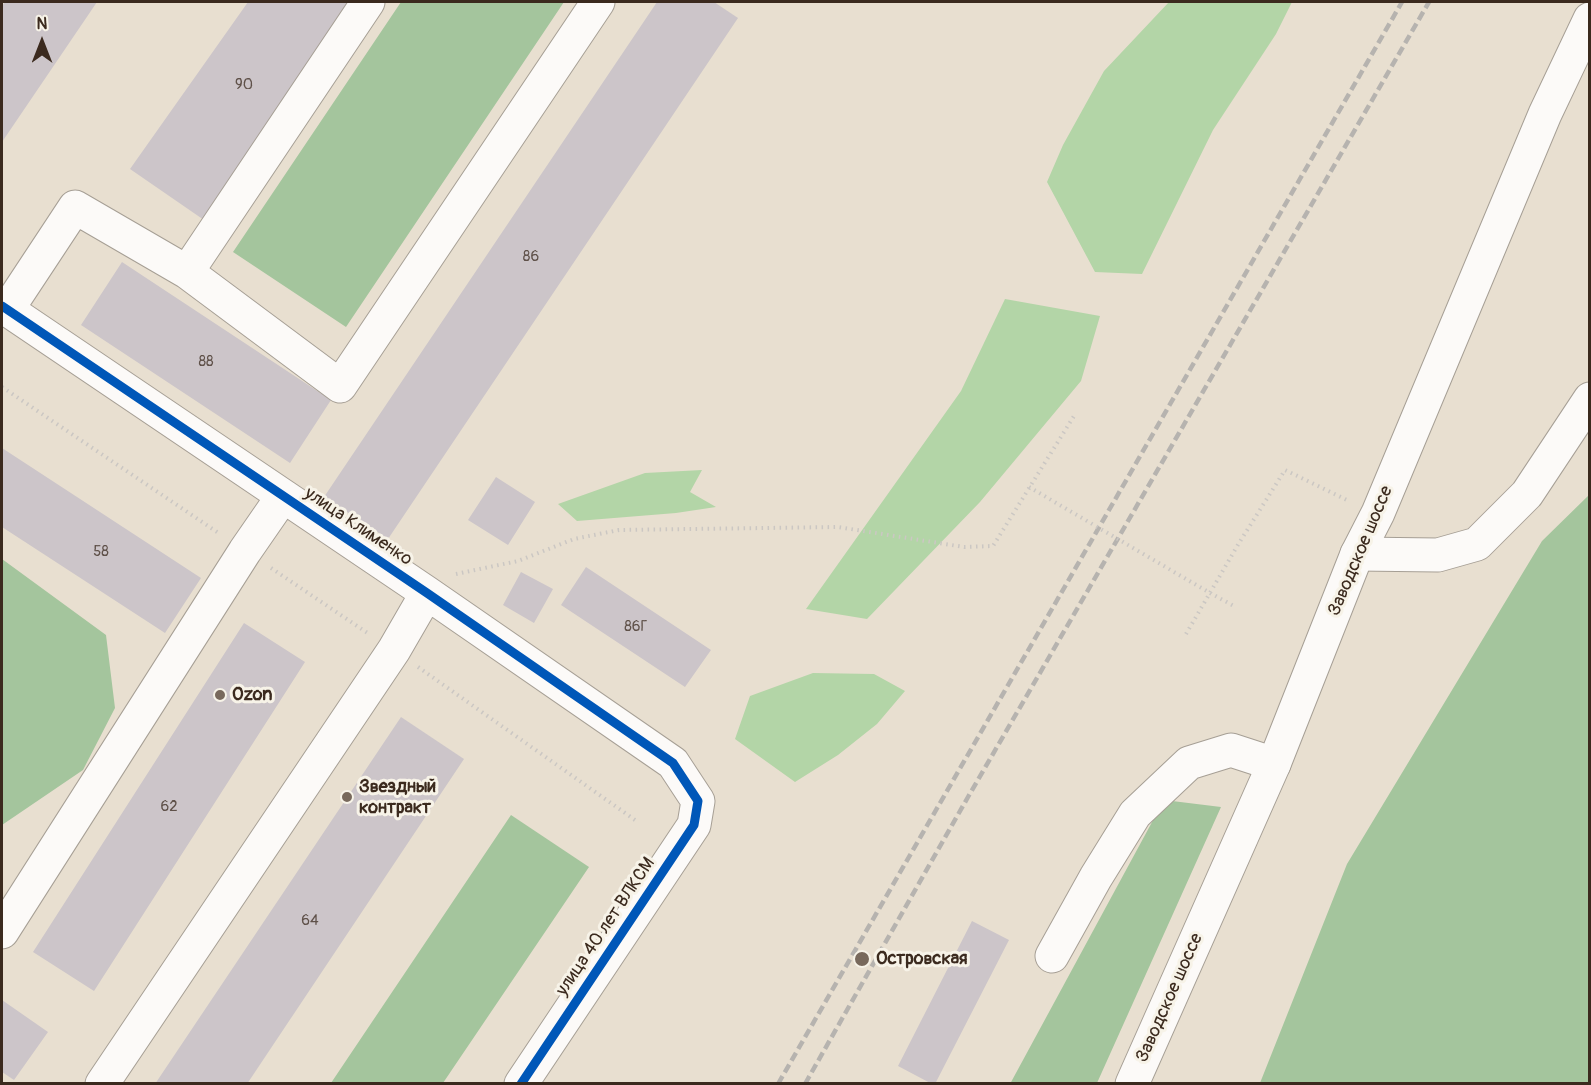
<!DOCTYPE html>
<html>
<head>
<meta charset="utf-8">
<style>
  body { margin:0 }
  #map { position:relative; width:1591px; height:1085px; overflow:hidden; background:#e8dfd0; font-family:Pangolin,sans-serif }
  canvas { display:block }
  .frame { position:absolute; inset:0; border:3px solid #3b2a1e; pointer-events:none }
  .north { position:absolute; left:12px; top:12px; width:60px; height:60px; -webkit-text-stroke:4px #f7f3e8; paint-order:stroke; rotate:0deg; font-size:16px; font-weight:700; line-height:24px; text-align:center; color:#3b2a1e }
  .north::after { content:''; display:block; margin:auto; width:21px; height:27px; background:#3b2a1e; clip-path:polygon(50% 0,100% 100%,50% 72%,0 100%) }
</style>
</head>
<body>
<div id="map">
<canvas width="1591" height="1085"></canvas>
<div class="frame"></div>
<div class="north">N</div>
</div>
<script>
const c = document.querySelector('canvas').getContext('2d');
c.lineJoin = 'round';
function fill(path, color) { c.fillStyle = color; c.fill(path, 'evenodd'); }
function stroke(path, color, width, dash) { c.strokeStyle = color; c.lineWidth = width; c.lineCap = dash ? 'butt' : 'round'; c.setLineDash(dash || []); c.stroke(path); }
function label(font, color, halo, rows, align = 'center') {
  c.font = font + ' Pangolin,sans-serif'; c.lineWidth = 6; c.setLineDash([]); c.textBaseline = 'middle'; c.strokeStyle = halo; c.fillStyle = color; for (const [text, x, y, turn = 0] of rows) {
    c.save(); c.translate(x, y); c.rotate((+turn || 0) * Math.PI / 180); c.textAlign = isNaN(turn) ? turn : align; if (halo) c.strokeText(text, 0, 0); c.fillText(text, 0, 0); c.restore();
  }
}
const green = new Path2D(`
  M1169 2H1292L1276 34 1213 130 1142 274 1095 272 1047 182 1063 145 1104 71Z
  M1005 299 1100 316 1081 381 980 502 867 619 806 609 961 391Z
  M702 470 690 492 716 507 676 513 577 521 558 504 645 473Z
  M813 673 874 674 905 691 877 724 838 755 795 782 735 739 750 696Z`);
const forest = new Path2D(`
  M401 2H564L346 327 233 252Z
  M1589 495V1083H1260L1347 864 1542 541Z
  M2 559 106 635 115 708 83 770 2 825Z
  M1164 800 1221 807 1097 1083 1010 1084Z
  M511 815 589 867 443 1083H331Z`);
const building = new Path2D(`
  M5 2H97L2 142V6Z
  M248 2H358L204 220 130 169Z
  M657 2H714L738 18 388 539 324 497Z
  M122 262 331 400 290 463 81 325Z
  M2 448 201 578 165 633 2 527Z
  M496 477 535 502 508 545 468 520Z
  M586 567 711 650 685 687 561 605Z
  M521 572 553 589 534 623 503 605Z
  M244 623 305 662 94 991 33 952Z
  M401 717 464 759 247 1084H155Z
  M972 921 1009 940 935 1084H932L898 1066Z
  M2 1000 48 1032 14 1080 2 1072Z`);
const path = new Path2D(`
  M2 387 220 534
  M271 568 369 634
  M456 574 518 561 574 539 619 530 838 527 964 547 993 546 1074 416
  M1210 593 1234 606
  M1186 634 1239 543 1285 470 1349 501
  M418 667 635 820`);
const minor = new Path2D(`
  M187 272 368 2
  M2 306 427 593 673 763 698 801 694 825 521 1084
  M7 310 75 207 187 272 340 386 598 2
  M1357 554 1438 555 1477 544 1527 494 1590 399
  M2 932 245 551 283 496
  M1052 956 1096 877 1135 814 1189 763 1231 750 1274 764
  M102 1084 394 650 427 593`);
const major = new Path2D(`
  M1132 1084 1274 764 1357 554 1378 513 1545 114 1590 19`);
const rail = new Path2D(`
  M778 1084 1402 2
  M805 1084 968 797 1429 2`);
const pathBridge = new Path2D(`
  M1029 487 1210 593`);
const cycleway = new Path2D(`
  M2 306 427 593 673 763 698 801 694 825 521 1084`);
const markers = [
  [220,695,6,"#78695c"],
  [347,797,6,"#78695c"],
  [862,959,8,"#78695c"]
];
const numberNames = [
  ["90",244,85],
  ["86",531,257],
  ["88",206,362],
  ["58",101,552],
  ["86Г",636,627],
  ["62",169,807],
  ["64",310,921]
];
const streetNames = [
  ["улица Клименко",358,527,34],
  ["Заводское шоссе",1361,551,-67],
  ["улица 40 лет ВЛКСМ",606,927,-56],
  ["Заводское шоссе",1170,998,-66]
];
const poiNames = [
  ["Ozon",232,695],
  ["Звездный",359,787],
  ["контракт",359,808],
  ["Островская",876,959]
];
fill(green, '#b3d5a7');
fill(forest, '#a4c59d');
fill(building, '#ccc5c9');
stroke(minor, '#a69f95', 35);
stroke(major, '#a69f95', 35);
stroke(path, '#cbc7c3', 4, [1.5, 4.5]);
stroke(minor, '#fcfaf8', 33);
stroke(major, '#fcfaf8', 33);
stroke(rail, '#b6b3af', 4.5, [9, 4.5]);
stroke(pathBridge, '#cbc7c3', 4, [1.5, 4.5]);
stroke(cycleway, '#0057b8', 9);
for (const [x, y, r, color] of markers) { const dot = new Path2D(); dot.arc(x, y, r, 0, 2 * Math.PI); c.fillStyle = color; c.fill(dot); stroke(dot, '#f7f3e8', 2); }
label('15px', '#5f5149', null, numberNames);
label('18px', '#3b2a1e', '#f7f3e8', streetNames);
label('bold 18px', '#3b2a1e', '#f7f3e8', poiNames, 'left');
</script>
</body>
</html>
